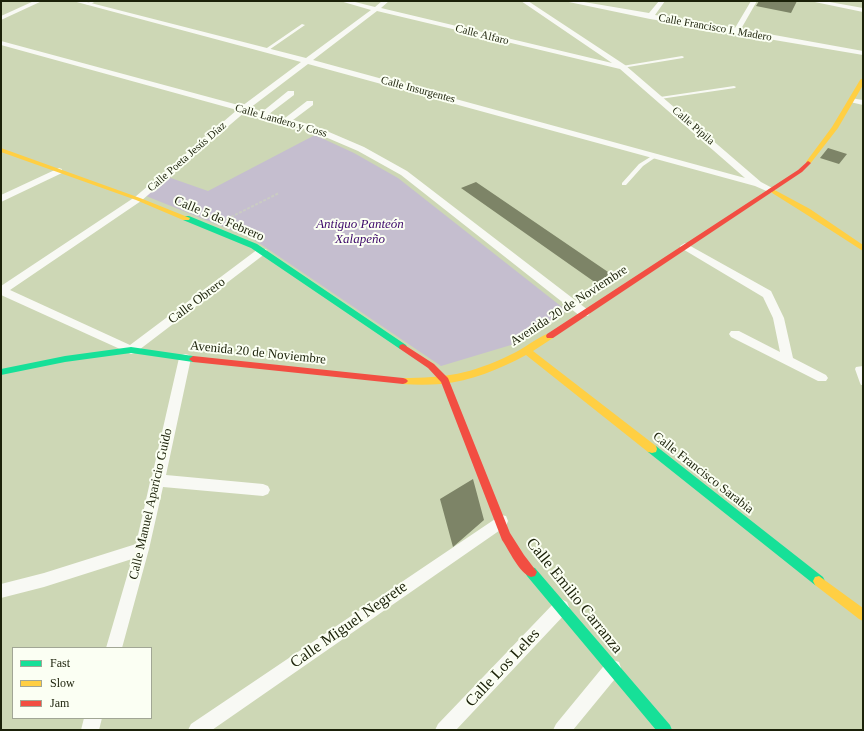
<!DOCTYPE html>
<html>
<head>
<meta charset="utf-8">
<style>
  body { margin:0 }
  #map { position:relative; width:864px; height:731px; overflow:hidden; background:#cdd7b5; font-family:"Times New Roman",serif }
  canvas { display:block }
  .frame { position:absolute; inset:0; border:2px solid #1b2109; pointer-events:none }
  .legend { position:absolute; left:12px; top:647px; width:140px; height:72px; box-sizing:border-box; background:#fbfff3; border:1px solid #a1a695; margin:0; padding:5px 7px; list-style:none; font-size:12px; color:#1b2109 }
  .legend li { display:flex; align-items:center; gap:8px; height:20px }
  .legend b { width:20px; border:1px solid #a1a695 }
</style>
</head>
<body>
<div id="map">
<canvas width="864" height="731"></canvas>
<div class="frame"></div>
<ul class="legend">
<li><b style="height:5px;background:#16e098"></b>Fast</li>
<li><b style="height:5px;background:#ffcf43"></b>Slow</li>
<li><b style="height:5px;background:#f24e42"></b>Jam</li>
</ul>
</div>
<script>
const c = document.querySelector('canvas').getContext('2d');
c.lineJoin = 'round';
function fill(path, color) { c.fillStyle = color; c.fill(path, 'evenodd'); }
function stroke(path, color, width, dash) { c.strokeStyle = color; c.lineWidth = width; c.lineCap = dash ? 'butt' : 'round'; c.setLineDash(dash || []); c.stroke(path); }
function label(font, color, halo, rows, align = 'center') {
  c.font = font + ' "Times New Roman",serif'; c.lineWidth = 4; c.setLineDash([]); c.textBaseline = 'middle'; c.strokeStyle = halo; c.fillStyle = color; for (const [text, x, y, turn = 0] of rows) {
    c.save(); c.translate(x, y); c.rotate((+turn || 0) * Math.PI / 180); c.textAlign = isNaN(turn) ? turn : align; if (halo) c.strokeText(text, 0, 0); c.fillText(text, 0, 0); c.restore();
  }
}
const green = new Path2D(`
  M315 135 354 153 398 178 567 311 511 345 441 366 253 239 146 196 168 177 208 191Z`);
const building = new Path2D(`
  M759 1H797L791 13 756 6Z
  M828 148 847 154 839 164 820 158Z
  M476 182 611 274 596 283 461 188Z
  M473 479 484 520 453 547 440 499Z`);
const path = new Path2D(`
  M223 221 279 193`);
const lane = new Path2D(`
  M92 1H96L89 5 86 4Z
  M302 24 305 25 266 52H264V50Z
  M682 56 684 57 683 58 622 68 620 67 622 66Z
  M734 86 736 87 735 88 660 99 658 98 660 97Z
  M655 154 659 155 643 166 626 185H622V183L639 164Z
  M863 366V370L862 371 863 375V385H861L860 383 855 369 856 367Z`);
const street = new Path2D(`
  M34 1H42L1 20V16Z
  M73 1H83L306 58 371 10 340 1H351L375 7 382 1H389L381 8 612 63 521 1H528L625 65 761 182 776 190 771 193 755 186 308 64 250 108 262 112 288 91H294V95L269 114 285 118 307 101H313V105L293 120 315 126 364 147 407 171 588 310 590 313 588 316H580L401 175 358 151 309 130 245 112 141 201 10 290 130 345 258 249H266L267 251 266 253 135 353 131 354 1 295V286L135 197 237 110 1 45V41L242 106 301 62ZM377 11 620 69 745 178 313 60Z
  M564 1H578L649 13 659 1H665L655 15 735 28 751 1H757L741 29 863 51V55L650 19Z
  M810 1H824L863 8V12Z
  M850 98 863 100V105L850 102Z
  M59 168 62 169V173L1 202V195Z
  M685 243 771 291 784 318 793 358 826 375 828 378 826 381H818L731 337 729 334 731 331H739L780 352 773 318 763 297 681 248 680 246Z
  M185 354 189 355 191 358 166 475 263 484 268 486 270 490 268 494 263 496 163 487 149 549 122 648H106L132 559 44 587 1 598V584L44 573 136 544 150 482 149 480 152 476 179 358 181 355Z
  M501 515 506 516 508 521 506 526 212 730H188L191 724Z
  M561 599 567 602 569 607 567 612 456 730H435L438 724 555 602Z
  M613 660 619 662 621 668 619 674 573 730H553L556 724 607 662Z
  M84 718H102L99 730H81Z`);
const fast = new Path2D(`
  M183 216H189L257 244 406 345 407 347 406 349H400L251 248 183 220Z
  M131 347 193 356 197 359 193 362 131 353 65 362 1 375V369L65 356Z
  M652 445 656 446 823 577 825 581 823 585 819 586 815 585 648 452 647 449 648 446Z
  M531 567 535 568 670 725 672 730H656L527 576 525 572 527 568Z`);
const slow = new Path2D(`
  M863 78V85L838 128 810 164H806V162L832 127 860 80Z
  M1 148 140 198 190 218 189 220H183L136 200 1 152Z
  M771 188 810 209 863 245V251L804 213 769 191 768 190Z
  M550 333 554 336 553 338 533 351 656 446 657 449 656 452 652 453 648 452 526 355C500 369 471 381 441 384 428 385 416 385 403 384L400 383 398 381 400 379 403 378C445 378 471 374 510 355 522 350 539 336 550 333Z
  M819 576 863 608V621L859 619 815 585 813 581 815 577Z`);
const jam = new Path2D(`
  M808 161 811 163 802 172 553 338H547L546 336 547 334 798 170Z
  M403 344 434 364 448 378 510 533 524 555 537 572 535 576 531 577C519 573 509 550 502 540L441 382 428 368 400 349 399 347 400 345Z
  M193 356 403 378 406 379 408 381 406 383 403 384 193 362 189 359Z`);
const farStreetnames = [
  ["Calle Francisco I. Madero",715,28,10],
  ["Calle Alfaro",482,35,14],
  ["Calle Insurgentes",418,90,15],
  ["Calle Landero y Coss",281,121,16],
  ["Calle Pípila",693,126,41],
  ["Calle Poeta Jesús Díaz",187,157,-41]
];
const streetNames = [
  ["Calle 5 de Febrero",219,219,23],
  ["Calle Obrero",197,301,-37],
  ["Avenida 20 de Noviembre",569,306,-33],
  ["Avenida 20 de Noviembre",258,353,6],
  ["Calle Francisco Sarabia",703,473,38],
  ["Calle Manuel Aparicio Guido",151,504,-77]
];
const parkNames = [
  ["Antiguo Panteón",360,225],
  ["Xalapeño",360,240]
];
const nearStreetnames = [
  ["Calle Emilio Carranza",574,596,51],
  ["Calle Miguel Negrete",349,625,-35],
  ["Calle Los Leles",503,668,-47]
];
fill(green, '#c5becf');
fill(building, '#7d8467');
stroke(path, '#caccc3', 2, [3, 1.5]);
fill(lane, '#f8f9f4');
fill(street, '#f8f9f4');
fill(fast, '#16e098');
fill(slow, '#ffcf43');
fill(jam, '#f24e42');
label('11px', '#1b2109', '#fbfff3', farStreetnames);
label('13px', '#1b2109', '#fbfff3', streetNames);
label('italic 13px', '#3c0869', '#fbfff3', parkNames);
label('16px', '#1b2109', '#fbfff3', nearStreetnames);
</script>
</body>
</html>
